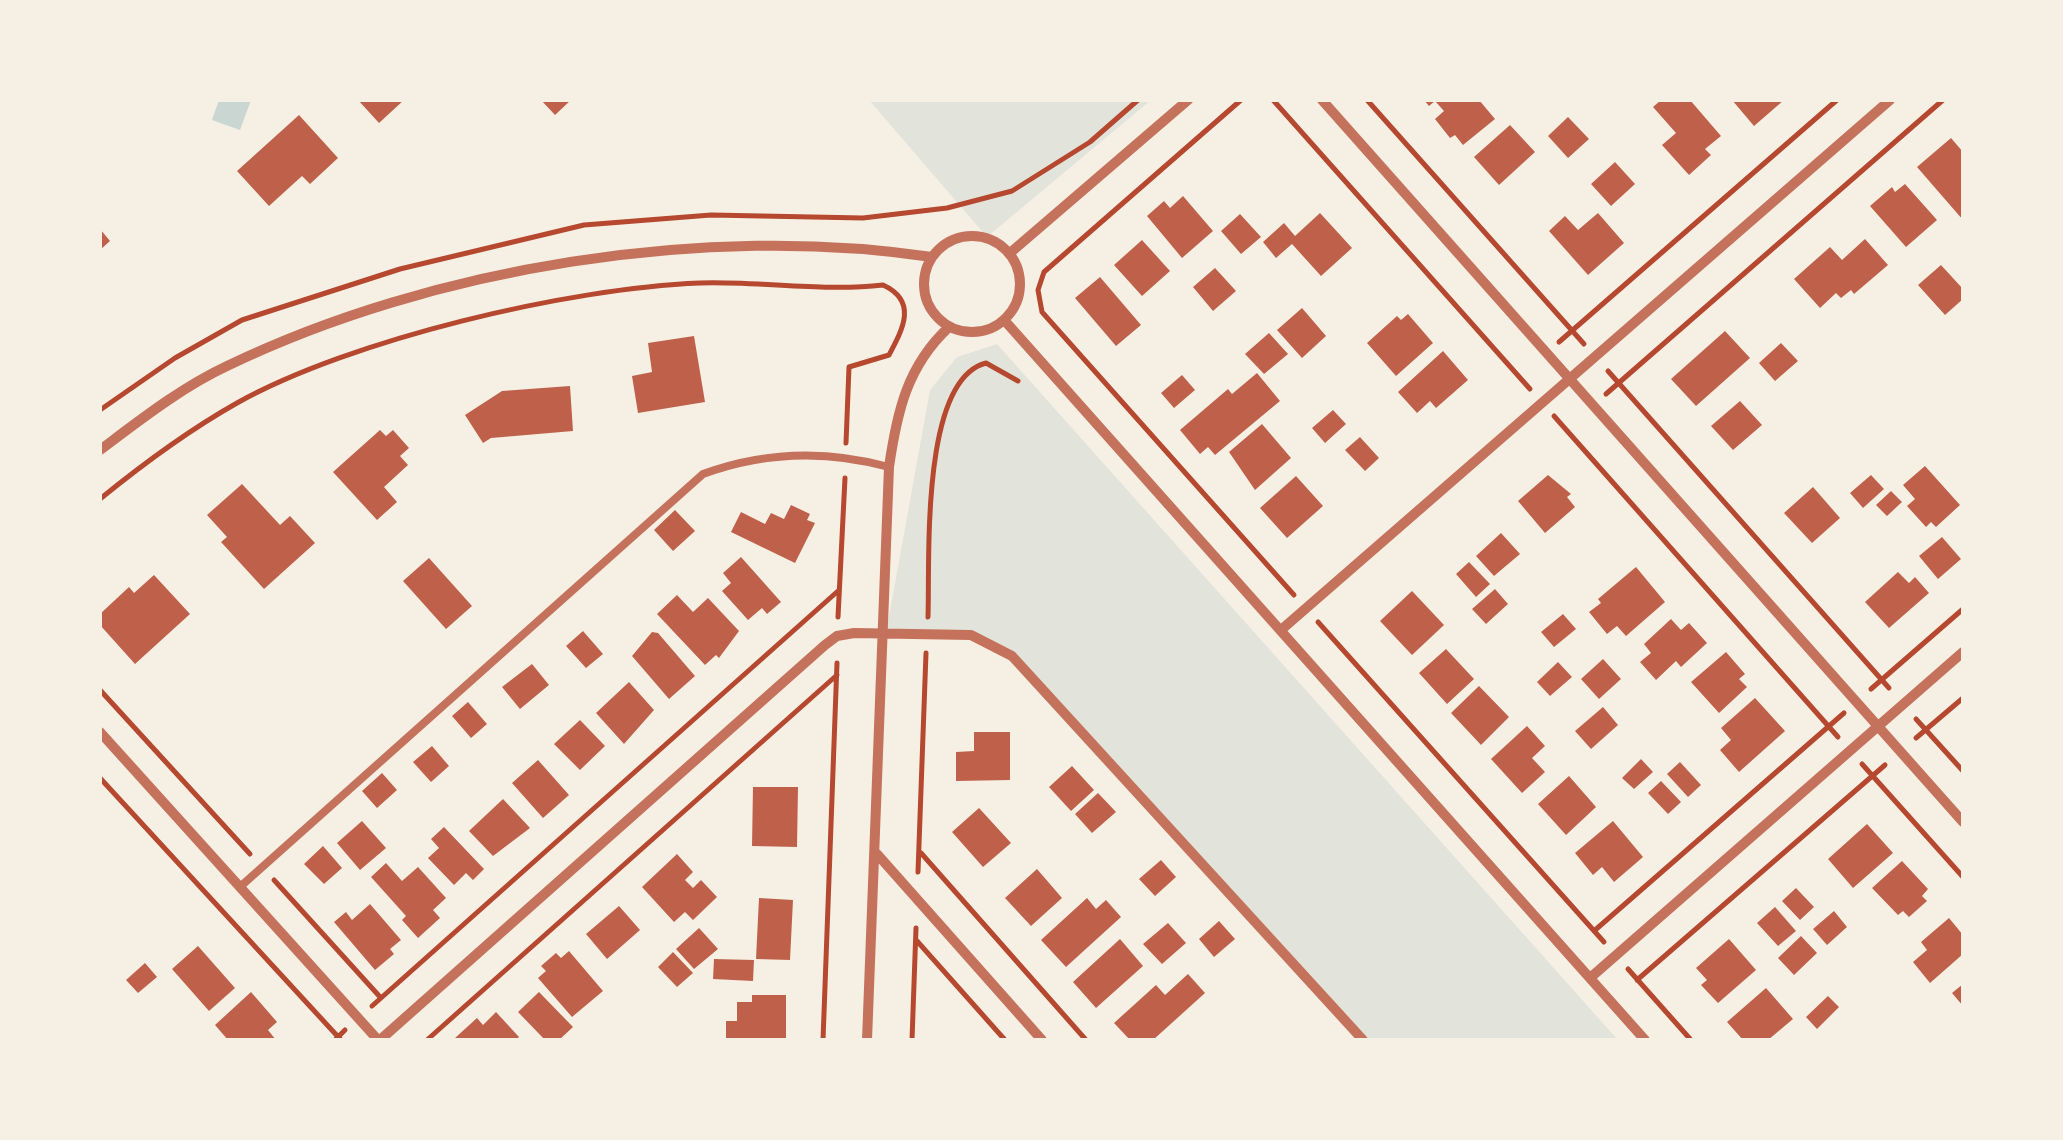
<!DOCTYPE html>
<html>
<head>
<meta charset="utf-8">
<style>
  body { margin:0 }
  #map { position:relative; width:2063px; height:1140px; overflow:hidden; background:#f6efe4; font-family:"IBM Plex Sans",sans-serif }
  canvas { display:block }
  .frame { position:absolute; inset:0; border:102px solid #f6efe4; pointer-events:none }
</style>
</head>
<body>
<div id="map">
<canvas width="2063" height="1140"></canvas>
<div class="frame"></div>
</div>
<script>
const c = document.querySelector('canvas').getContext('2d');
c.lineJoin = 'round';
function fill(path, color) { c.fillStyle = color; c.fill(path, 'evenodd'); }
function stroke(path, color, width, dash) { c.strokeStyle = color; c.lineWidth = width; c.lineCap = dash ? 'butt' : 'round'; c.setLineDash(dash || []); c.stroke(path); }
const green = new Path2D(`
  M869 100H1151L987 237Z
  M997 344 1618 1040H1357L1019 665 968 638 886 633 930 390 957 357Z`);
const water = new Path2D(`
  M219 100H251L240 130 212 120Z`);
const building = new Path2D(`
  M358 100H404L379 123Z
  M541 100H571L555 115Z
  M1424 100H1479L1495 119 1463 145 1455 135 1450 138 1435 119 1444 111 1435 101 1429 106Z
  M1661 100H1690L1721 136 1705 149 1711 155 1689 175 1662 145 1676 133 1653 107Z
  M1732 100H1784L1754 126Z
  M299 115 338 158 310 184 302 176 269 206 237 171Z
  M1568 117 1589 139 1568 158 1548 136Z
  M1510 125 1535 152 1499 185 1474 157Z
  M1951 138 1963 152V220L1917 167Z
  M1615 162 1635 184 1611 206 1591 184Z
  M1905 184 1937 220 1906 247 1870 206 1892 187 1895 192Z
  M1183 196 1213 231 1182 258 1147 216 1164 201 1170 208Z
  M1320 213 1352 248 1321 276 1292 244 1276 258 1263 242 1284 223 1295 236Z
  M1598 213 1624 243 1588 275 1549 231 1565 216 1578 230Z
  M1240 214 1261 237 1241 254 1221 231Z
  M100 229 110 241 100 250Z
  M1865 239 1888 265 1854 294 1851 290 1841 298 1836 293 1820 308 1794 279 1830 247 1842 260Z
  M1142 240 1170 271 1142 296 1114 265Z
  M1941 265 1963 289V299L1945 315 1918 285Z
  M1215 268 1236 291 1213 311 1193 287Z
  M1100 277 1141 325 1116 346 1075 298Z
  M1302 308 1326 336 1302 358 1277 330Z
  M1408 314 1433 343 1396 376 1367 343 1397 316 1401 320Z
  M1725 331 1750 358 1696 406 1671 379Z
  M1269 333 1288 354 1264 374 1245 354Z
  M694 336 705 402 638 413 632 376 652 372 648 343Z
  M1781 343 1798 361 1775 381 1759 363Z
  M1443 351 1468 380 1436 408 1430 401 1417 413 1398 392Z
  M1257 373 1280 401 1215 455 1208 447 1200 454 1180 430 1228 389 1232 394Z
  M1182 375 1195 390 1174 408 1161 393Z
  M570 386 573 431 491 438 483 443 465 415 502 391Z
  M1740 401 1762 425 1733 450 1711 426Z
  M1333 410 1346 424 1325 443 1312 428Z
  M1262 424 1291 458 1255 490 1229 452Z
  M380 430 386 436 393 430 409 448 400 456 408 465 384 487 397 502 377 520 333 472Z
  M1360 437 1379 458 1365 471 1345 450Z
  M1925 466 1960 505 1936 527 1931 522 1926 527 1907 506 1915 499 1903 485Z
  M1548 475 1571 494 1567 497 1575 507 1545 533 1518 501Z
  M1871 475 1884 489 1863 508 1850 493Z
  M1296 476 1323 506 1287 538 1260 508Z
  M242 484 280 525 290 516 315 543 264 589 221 542 227 537 207 515Z
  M1813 487 1840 518 1812 543 1784 513Z
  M1891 491 1902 502 1887 516 1876 505Z
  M791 505 810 514 807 520 815 523 795 563 731 532 741 512 765 524 771 513 784 519Z
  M675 510 695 531 673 551 654 530Z
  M1501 533 1520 554 1494 576 1476 556Z
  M1942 537 1961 559 1938 579 1919 556Z
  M741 557 781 602 767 614 762 608 748 620 722 591 731 583 723 573Z
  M429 558 472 606 446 629 403 581Z
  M1469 562 1490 584 1476 597 1456 574Z
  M1636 567 1665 602 1626 636 1617 626 1607 634 1589 612 1601 603 1598 599Z
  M1898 572 1909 583 1915 577 1929 593 1889 628 1865 602Z
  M154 575 190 614 135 664 100 625V614L129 587 134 593Z
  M1495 589 1508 604 1486 624 1472 609Z
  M1412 591 1444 625 1412 655 1380 621Z
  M677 595 693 612 708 598 739 631 719 658 716 655 705 665 657 614Z
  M1563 614 1576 629 1554 647 1541 632Z
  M1671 619 1681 630 1689 623 1707 643 1681 667 1676 661 1656 680 1640 662 1651 653 1644 644Z
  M583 631 603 654 586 668 566 646Z
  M652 632 658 633 695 676 669 699 632 656Z
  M1446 649 1474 679 1447 704 1419 673Z
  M1726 652 1745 674 1739 679 1747 687 1719 713 1691 682Z
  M1603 659 1621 679 1599 699 1581 679Z
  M1558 662 1572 677 1550 696 1537 682Z
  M532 664 549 685 520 709 502 687Z
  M629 682 654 710 624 744 596 713Z
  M1479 686 1509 717 1481 745 1451 713Z
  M1755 698 1785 731 1739 772 1720 750 1731 740 1721 728Z
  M468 702 487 724 471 738 452 716Z
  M1603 707 1618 725 1591 749 1575 731Z
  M580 720 605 746 580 770 554 744Z
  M1527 726 1545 746 1532 758 1545 772 1522 793 1491 759Z
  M974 732H1010V780L956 781V752L974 751Z
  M432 746 449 766 431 782 413 762Z
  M1641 759 1653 772 1634 789 1622 778Z
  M538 760 569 795 543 818 512 783Z
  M1680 762 1701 785 1688 797 1667 774Z
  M1072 766 1094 790 1071 811 1049 787Z
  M382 773 397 790 377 808 362 791Z
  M1569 776 1596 807 1566 835 1538 804Z
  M1661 781 1681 802 1668 814 1648 793Z
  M753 787H798L797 847 752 846Z
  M1098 793 1116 812 1092 833 1075 814Z
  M503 799 530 828 493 856 469 831Z
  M979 808 1011 843 983 867 952 832Z
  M362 821 386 848 360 870 337 843Z
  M1613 821 1643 857 1614 882 1602 867 1593 875 1575 853Z
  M1867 824 1893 853 1853 888 1828 859Z
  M444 827 484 869 473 880 466 873 454 885 428 858 439 848 431 839Z
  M323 846 342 868 324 884 304 864Z
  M677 854 693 872 685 880 693 888 701 880 717 897 693 920 685 912 674 922 642 887Z
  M1161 860 1176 877 1155 896 1139 879Z
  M1902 861 1928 889 1922 896 1927 901 1909 917 1903 911 1898 915 1872 888Z
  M386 863 402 881 418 867 446 898 433 910 440 918 418 938 402 920 406 916 371 877Z
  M1037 869 1062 898 1031 926 1005 898Z
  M1796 888 1814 907 1800 920 1782 901Z
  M759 898 793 900 790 960 756 959Z
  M1087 898 1096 909 1106 900 1121 917 1066 967 1041 940Z
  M370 904 401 940 390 949 394 954 375 970 334 922 346 912 352 920Z
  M619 906 640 930 607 959 586 934Z
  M1775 907 1796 931 1778 946 1757 923Z
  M1834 911 1847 927 1827 945 1813 929Z
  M1949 918 1963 935V954L1930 983 1913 962 1927 950 1921 942Z
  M1219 921 1235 939 1214 957 1199 939Z
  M1168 923 1186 943 1162 964 1143 944Z
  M699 928 718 949 694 969 676 949Z
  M1801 936 1817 953 1794 975 1778 958Z
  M1120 939 1143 966 1096 1008 1073 982Z
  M1729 939 1756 970 1718 1003 1701 985 1707 980 1696 968Z
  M198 946 235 988 209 1011 172 969Z
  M569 951 603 991 572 1017 538 978 546 971 541 966 556 953 561 958Z
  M673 952 693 973 677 987 658 967Z
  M714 959 754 960 753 981 713 979Z
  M145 963 157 977 138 993 126 980Z
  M1188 974 1205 993 1153 1040H1130L1114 1023 1156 985 1165 995Z
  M1963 984V1006L1952 993Z
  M1766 988 1793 1019 1768 1040H1743L1727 1022Z
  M251 992 277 1022 268 1030 276 1040H228L215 1025Z
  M539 992 573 1027 559 1040H545L518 1012Z
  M752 995H786V1040H726V1021H737V1002H752Z
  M1828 996 1839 1007 1817 1029 1806 1017Z
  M496 1012 519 1037 516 1040 455 1038 477 1018 483 1025Z`);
const path = new Path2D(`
  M1241 100 1044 272 1038 290 1042 312 1294 595
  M1273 100 1530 389
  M1367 100 1584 344
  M1559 342 1837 100
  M1608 371 1889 688
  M1606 394 1943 100
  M100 410 175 358 242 320 400 269 584 225 711 215 863 218 947 208 1012 191 1090 142 1138 100
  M1554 416 1838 737
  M100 499C143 464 189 430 237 403 352 339 569 288 700 283 761 281 823 292 883 285 918 301 903 329 889 355L849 367 846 443
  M838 617 845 478
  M928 617C930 560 920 380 986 363L1018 381
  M1318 622 1604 942
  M1871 689 1963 609
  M100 690 250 854
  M1916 719 1963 771
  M1916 738 1963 698
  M1862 764 1963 877
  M100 778 341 1040
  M921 853 1086 1040
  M918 872 926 653
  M274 880 381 998
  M1594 931 1844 713
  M917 941 1005 1040
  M1628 969 1691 1040
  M1637 980 1885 765
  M372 1006 838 591
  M335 1040 345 1030
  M427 1040 837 675
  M823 1040 837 663
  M912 1040 916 928`);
const service = new Path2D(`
  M241 886 703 474C763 452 827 450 889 467`);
const minor = new Path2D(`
  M1322 100 1963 822
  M924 284a48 48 0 1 1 96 0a48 48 0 1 1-96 0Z
  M1010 253 1188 100
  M1005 321 1645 1040
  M100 450C140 420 182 387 227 366 432 267 707 223 932 257
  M1281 630 1890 100
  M100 732 378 1040
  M877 854 1042 1040
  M1590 978 1963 652
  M380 1040 825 645 837 636 854 633 971 635 1012 656 1363 1040
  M867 1040 889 467C897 412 907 366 949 327`);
fill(green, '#e2e4dc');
fill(water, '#c9d6d2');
fill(building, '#bf614a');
stroke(path, '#b5482f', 5);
stroke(service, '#c5725c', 8);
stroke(minor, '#c5725c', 10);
</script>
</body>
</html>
